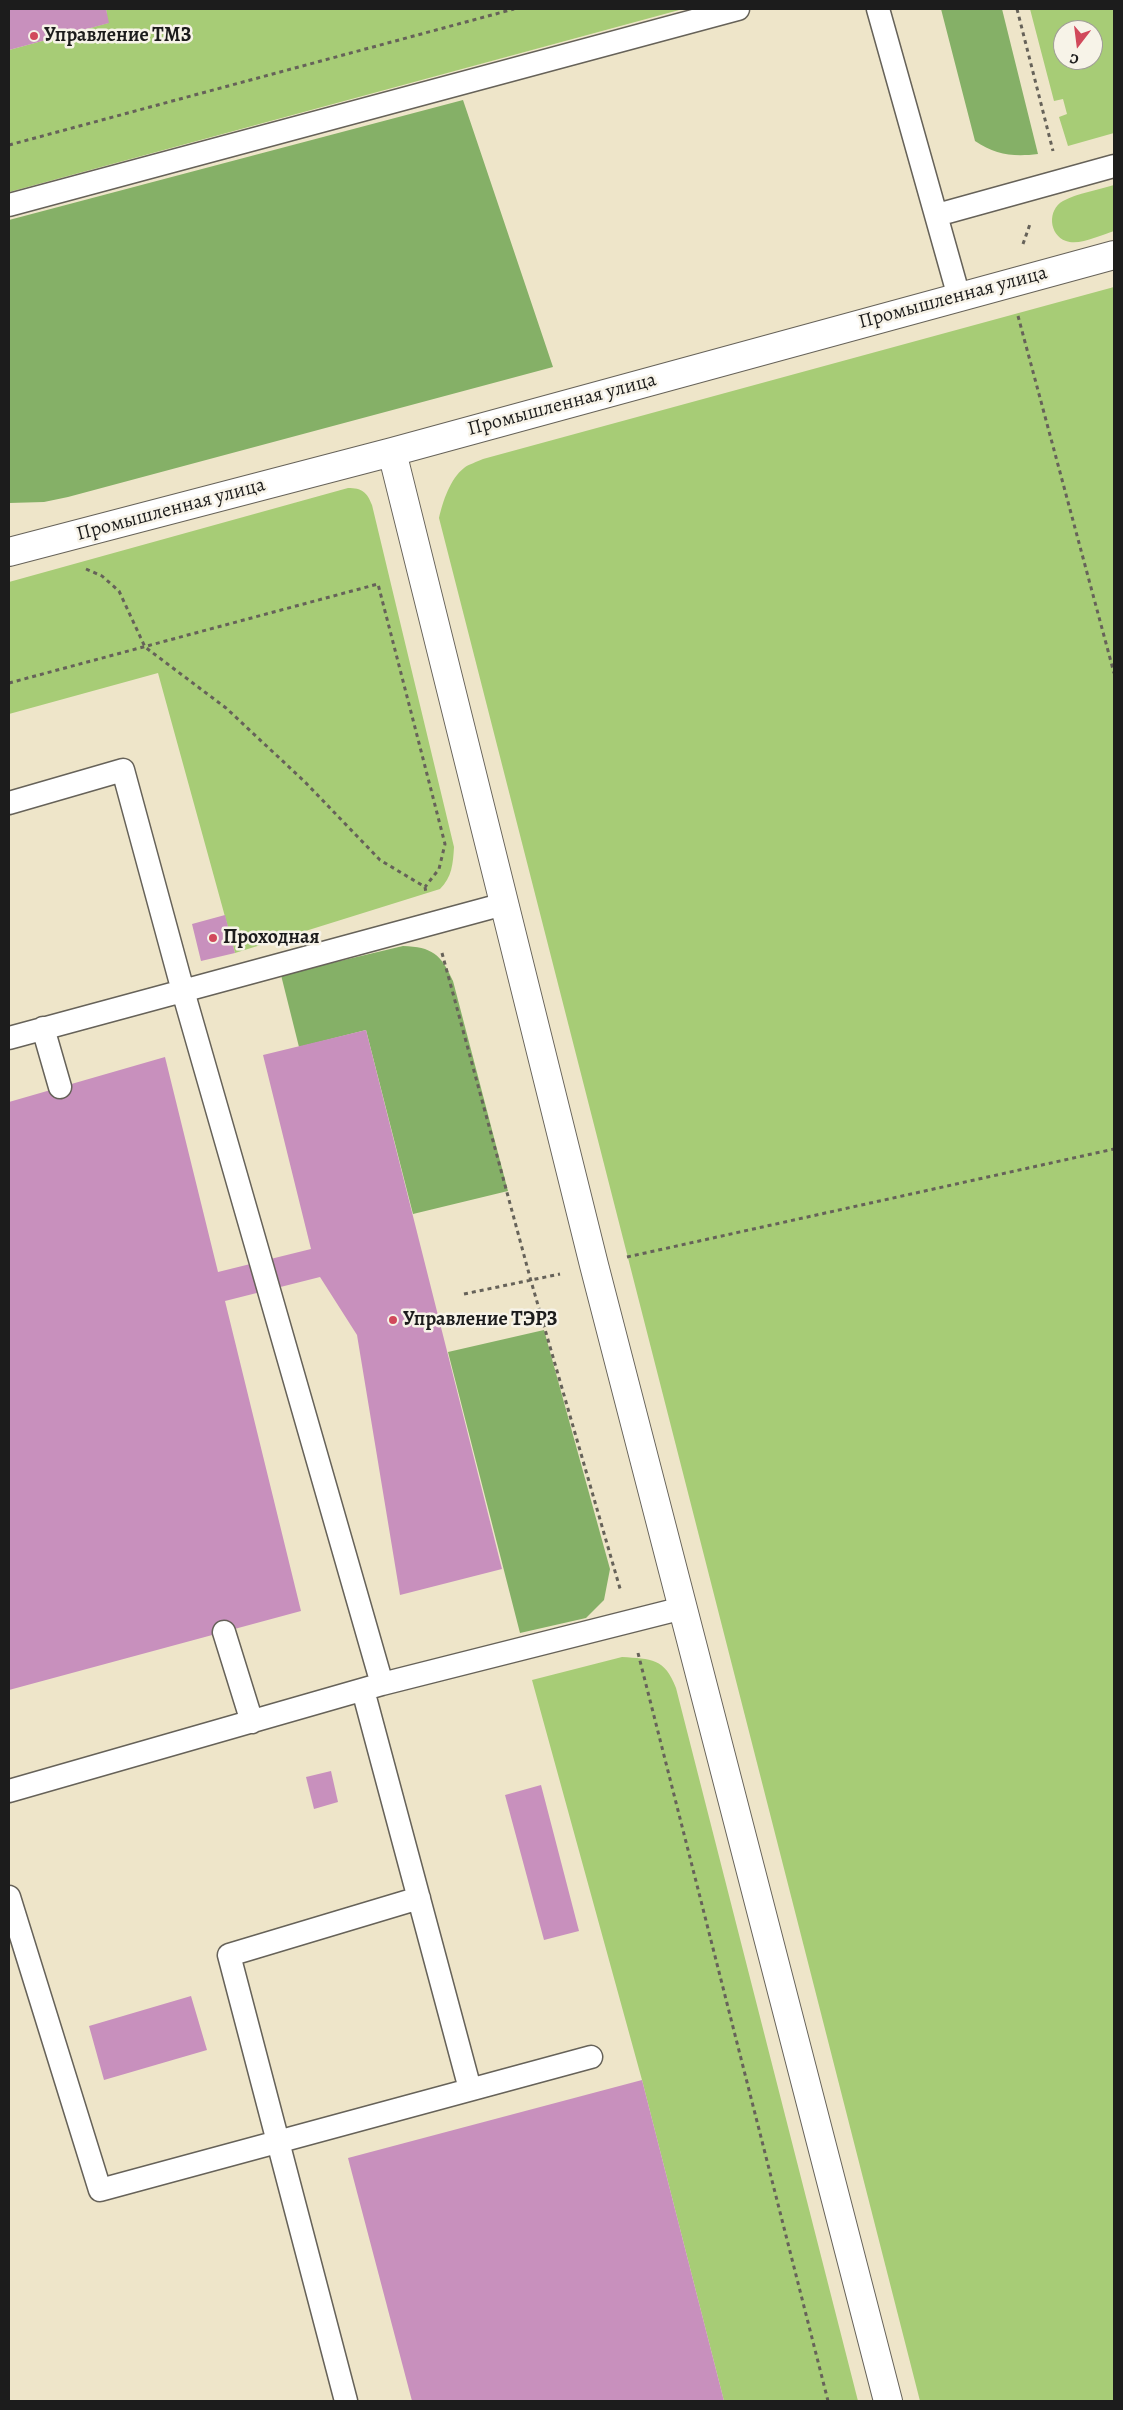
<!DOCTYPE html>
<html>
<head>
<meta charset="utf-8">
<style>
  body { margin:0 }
  #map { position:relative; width:1123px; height:2410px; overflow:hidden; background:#eee5c9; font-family:Alegreya,serif }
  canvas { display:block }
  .frame { position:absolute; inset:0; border:10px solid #1c1c1c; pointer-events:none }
  .north { position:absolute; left:1053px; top:20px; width:50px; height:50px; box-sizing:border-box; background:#f7f3e8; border:1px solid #9f9d96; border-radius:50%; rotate:195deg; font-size:14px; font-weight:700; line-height:20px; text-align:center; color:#1c1c1c }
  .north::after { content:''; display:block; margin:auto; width:18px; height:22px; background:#d1495b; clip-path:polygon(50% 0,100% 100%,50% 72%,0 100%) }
</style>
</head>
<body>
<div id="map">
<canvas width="1123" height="2410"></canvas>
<div class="frame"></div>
<div class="north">С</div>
</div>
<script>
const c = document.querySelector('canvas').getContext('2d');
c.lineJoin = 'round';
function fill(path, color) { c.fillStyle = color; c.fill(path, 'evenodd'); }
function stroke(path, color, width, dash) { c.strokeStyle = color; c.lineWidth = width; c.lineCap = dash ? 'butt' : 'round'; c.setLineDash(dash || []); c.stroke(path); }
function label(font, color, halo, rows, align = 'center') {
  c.font = font + ' Alegreya,serif'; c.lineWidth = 5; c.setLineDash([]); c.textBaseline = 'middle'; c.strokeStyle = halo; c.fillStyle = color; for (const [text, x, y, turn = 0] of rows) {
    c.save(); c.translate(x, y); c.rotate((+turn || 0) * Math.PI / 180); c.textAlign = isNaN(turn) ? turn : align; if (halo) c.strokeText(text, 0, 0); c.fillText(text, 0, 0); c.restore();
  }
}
const green = new Path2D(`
  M106 9H683L9 192V50L108 23Z
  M1030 9H1114V133L1068 146 1059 117 1067 114 1063 99 1054 101ZM1063 30H1093V60H1063Z
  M1114 185V231C1101 235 1079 246 1066 241 1049 235 1047 210 1063 201 1078 193 1098 190 1114 185Z
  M1114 287V2401H920L439 518C443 501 450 479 464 468 469 464 477 462 483 459Z
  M348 488C362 488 367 492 372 505L454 847C453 864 452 877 440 889L235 953 158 673 9 714V582Z
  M622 1657C651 1659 665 1658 676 1688L858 2401H724L642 2080 532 1680Z`);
const forest = new Path2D(`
  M941 9H1002L1038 154C1014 157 995 155 975 141Z
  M463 100 553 367 68 497 44 502 9 503V220Z
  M403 946C432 947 441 954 453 981L508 1191 413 1214 366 1030 299 1047 281 975Z
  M544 1330 610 1569 604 1600 586 1618 520 1633 448 1352Z`);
const building = new Path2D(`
  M9 9H106L109 23 9 50Z
  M225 915 235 953 201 961 192 924Z
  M366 1030 502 1569 400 1595 357 1335 320 1277 225 1301 301 1611 9 1690V1102L165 1057 218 1272 311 1249 263 1055Z
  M331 1771 338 1802 314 1809 306 1777Z
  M541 1785 579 1931 544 1940 505 1795Z
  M191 1996 207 2050 104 2080 89 2026Z
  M642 2080 724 2401H412L348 2158Z`);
const path = new Path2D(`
  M1017 9 1053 151
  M9 145 514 9
  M1023 244 1030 224
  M1018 316 1114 673
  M86 569 102 576 119 591 145 647 226 708 305 782 380 860 425 887 426 893
  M9 683 378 584 445 844 439 869 425 887
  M442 953 531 1281 621 1592
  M627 1257 1114 1149
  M464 1294 560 1274
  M638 1653 828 2401`);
const lane = new Path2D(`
  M878 9 959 297
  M9 205 738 9
  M937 215 1114 166
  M9 803 123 770 183 991 382 1684
  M43 1028 60 1087
  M9 1038 504 904
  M224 1632 252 1722
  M363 1690 470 2089
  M9 1791 382 1684 683 1608
  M9 1897 100 2190 591 2057
  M346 2401 229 1955 419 1898`);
const street = new Path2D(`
  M392 452 594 1265 888 2401
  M9 552 392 452 1114 255`);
const markers = [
  [34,36,5,"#d1495b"],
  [213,938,5,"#d1495b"],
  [393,1320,5,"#d1495b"]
];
const poiNames = [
  ["Управление ТМЗ",44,36],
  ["Проходная",223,938],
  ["Управление ТЭРЗ",403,1320]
];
const streetNames = [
  ["Промышленная улица",953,298,-15],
  ["Промышленная улица",562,405,-15],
  ["Промышленная улица",171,510,-15]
];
fill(green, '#a7cc76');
fill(forest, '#85b067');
fill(building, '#c890bd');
stroke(lane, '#666259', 25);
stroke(street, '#666259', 30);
stroke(path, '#666259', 3, [4, 4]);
stroke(lane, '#fff', 22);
stroke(street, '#fff', 28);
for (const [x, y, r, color] of markers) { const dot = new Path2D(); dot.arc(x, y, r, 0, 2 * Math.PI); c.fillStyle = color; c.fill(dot); stroke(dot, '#f7f3e8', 2); }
label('bold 20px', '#1c1c1c', '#f7f3e8', poiNames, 'left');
label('20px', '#1c1c1c', '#f7f3e8', streetNames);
</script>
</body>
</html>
